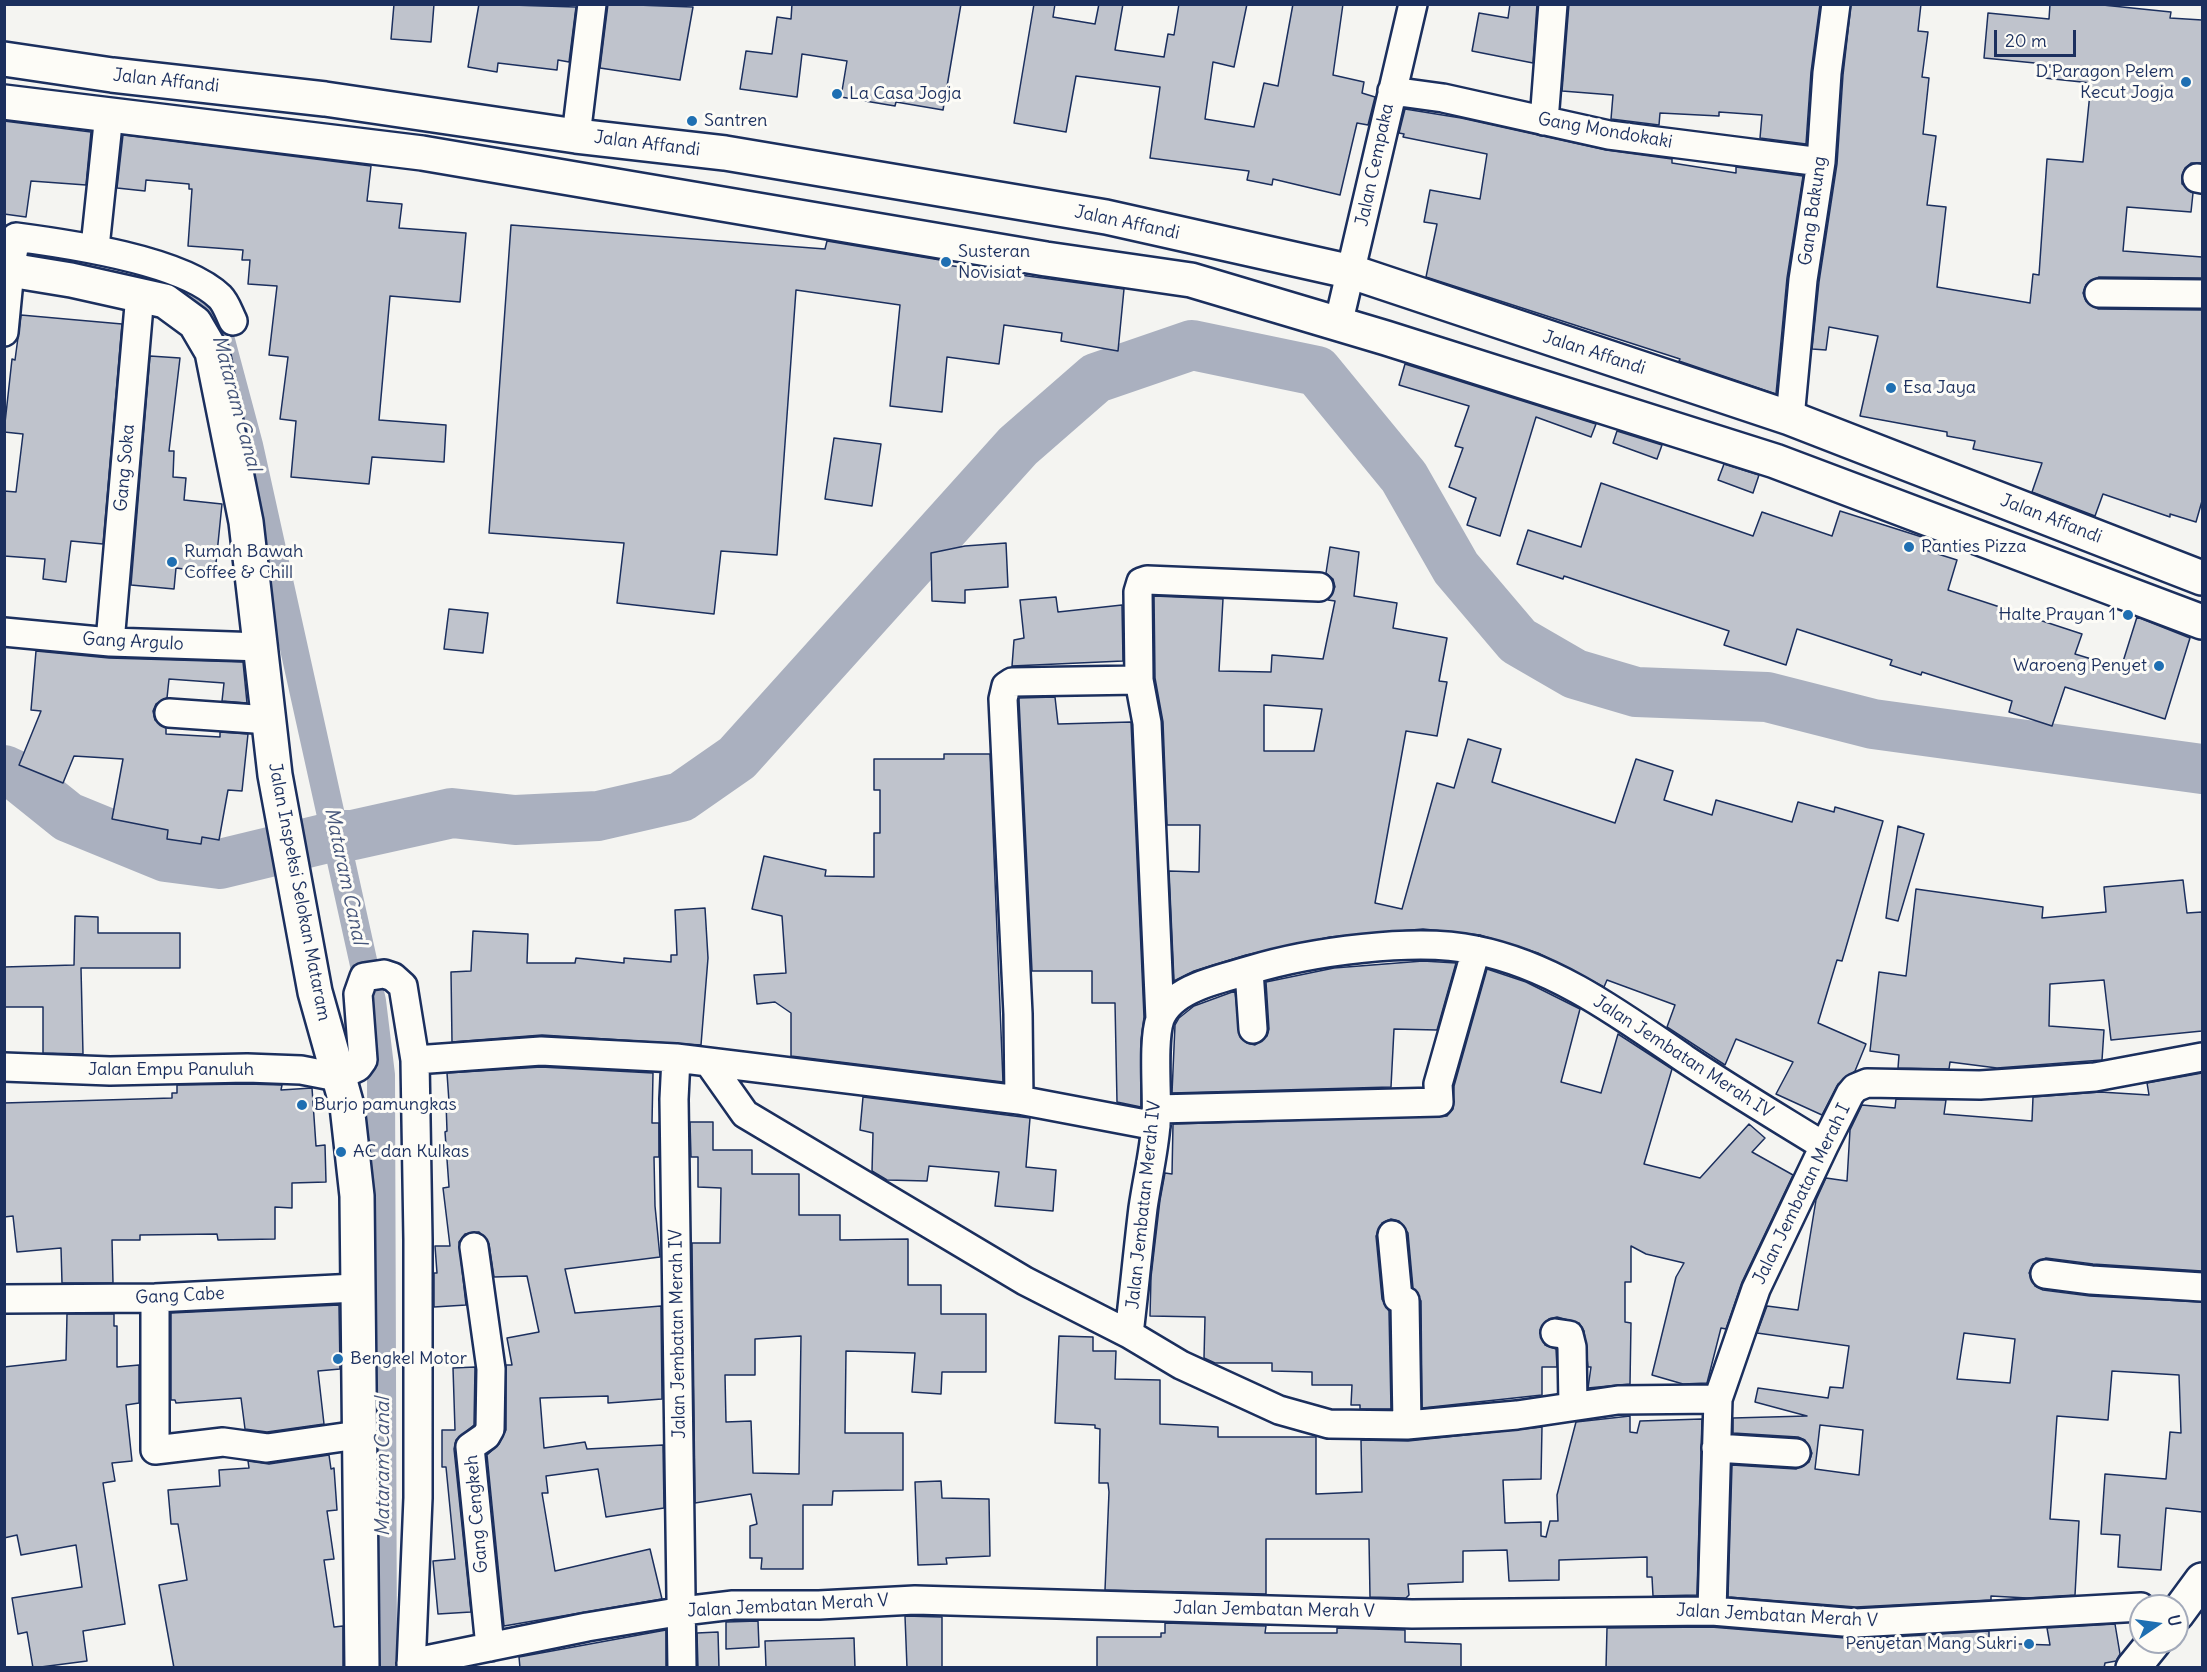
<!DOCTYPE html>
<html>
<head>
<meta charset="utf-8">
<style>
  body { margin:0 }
  #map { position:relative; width:2207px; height:1672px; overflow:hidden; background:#f4f4f1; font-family:Delius,sans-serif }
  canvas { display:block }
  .frame { position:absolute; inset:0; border:6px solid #1b2f5e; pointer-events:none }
  .north { position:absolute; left:2129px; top:1594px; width:60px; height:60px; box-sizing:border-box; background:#fdfcf7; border:2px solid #a3aaba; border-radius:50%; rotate:77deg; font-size:16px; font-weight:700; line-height:24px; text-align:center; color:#1b2f5e }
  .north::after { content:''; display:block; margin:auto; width:21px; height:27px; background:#1f6fb2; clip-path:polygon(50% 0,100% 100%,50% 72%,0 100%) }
  .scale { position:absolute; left:1994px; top:30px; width:82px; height:27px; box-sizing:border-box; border:3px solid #1b2f5e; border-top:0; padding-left:8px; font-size:18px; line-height:21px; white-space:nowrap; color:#1b2f5e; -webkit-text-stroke:4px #fdfcf7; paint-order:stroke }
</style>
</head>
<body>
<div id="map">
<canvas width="2207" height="1672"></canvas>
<div class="frame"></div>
<div class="north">U</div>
<div class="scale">20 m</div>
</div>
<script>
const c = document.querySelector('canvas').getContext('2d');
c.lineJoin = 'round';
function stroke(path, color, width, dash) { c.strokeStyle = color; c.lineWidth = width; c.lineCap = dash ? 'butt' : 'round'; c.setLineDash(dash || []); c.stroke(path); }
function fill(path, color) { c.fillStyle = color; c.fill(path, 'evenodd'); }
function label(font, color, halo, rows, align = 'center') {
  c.font = font + ' Delius,sans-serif'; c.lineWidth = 6; c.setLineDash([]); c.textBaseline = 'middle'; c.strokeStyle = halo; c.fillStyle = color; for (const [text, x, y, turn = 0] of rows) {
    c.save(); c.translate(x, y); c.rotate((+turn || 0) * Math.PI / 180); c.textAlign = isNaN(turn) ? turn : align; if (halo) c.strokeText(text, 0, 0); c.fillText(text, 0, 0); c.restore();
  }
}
const canal = new Path2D(`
  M144 285 183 293 218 329 249 445 372 1001 381 1075 383 1668`);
const river = new Path2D(`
  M4 770 17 776 68 817 166 857 220 864 340 835H353L452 813 515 820 598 816 681 797 737 758 1018 446 1096 378 1192 345 1317 371 1404 477 1456 568 1518 641 1575 674 1636 692 1767 697 1873 724 2202 769`);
const building = new Path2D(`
  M394 4H434L431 42 391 39Z
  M479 4 576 7 569 62 558 60 557 70 498 63 497 72 468 67Z
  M608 4 693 7 680 80 600 68Z
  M792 4H961L943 110 896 102 895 106 841 97 847 61 802 54 797 97 740 89 746 51 772 54 777 17 791 19Z
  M1034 4H1055L1053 17 1095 24 1099 4H1123L1115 50 1164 57 1168 34 1174 35 1179 4H1247L1234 67 1213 62 1205 119 1254 127 1264 83 1278 86 1293 4H1343L1333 75 1364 82 1362 93 1375 97 1368 125 1357 123 1340 195 1273 179 1272 185 1247 180 1249 171 1150 158 1160 87 1076 76 1066 132 1014 123Z
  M1510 4H1537L1533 63 1472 51 1479 13 1508 18Z
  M1569 4H1820L1811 72 1806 144 1760 138 1762 115 1719 112V116L1660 113 1659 125 1611 119 1613 95 1562 91Z
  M1851 4H1921L1918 31 1928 32 1922 77 1929 78 1923 134 1936 136 1927 205 1946 207 1937 287 2030 303 2033 274 2039 275 2047 159 2083 162 2091 83 2044 78 2045 64 1984 58 1988 13 2049 19 2050 4H2093L2171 12 2170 18 2202 20V163H2191L2185 168 2182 176V184L2193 193 2191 212 2127 207 2123 251 2202 257V278L2099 277 2086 285 2083 293 2086 301 2098 309 2202 310V501L2196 522 2170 514V517L2103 494 2095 516 2032 492 2042 463 1973 449 1975 441 1947 436V432L1860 416 1878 336 1829 327 1826 350 1812 349 1819 282 1837 164 1843 75Z
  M1405 109 1461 118 1606 150 1672 159V163L1736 173V167L1803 176 1787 278 1776 394 1679 361 1680 359 1426 277 1437 224 1424 222 1430 190 1480 199 1487 154 1403 137 1404 134 1399 133Z
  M4 121 91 132 86 185 31 181 26 217 4 214Z
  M123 135 371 166 367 201 402 204 399 228 466 233 460 302 390 296 379 420 446 425 444 462 372 457 369 484 291 477 296 421 280 419 288 357 269 355 277 286 248 284 250 260H242L243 250 188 246 192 189H189V184L146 180 145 191 117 188Z
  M511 225 825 249 827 241 946 261V265L1124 289 1118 351 1061 341 1062 333 1004 325 999 364 947 357 942 412 890 406 900 305 796 290 777 555 721 551 714 614 617 603 624 543 489 533Z
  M21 315 122 324 103 544 71 541 66 582 43 579 45 559 4 556V491L16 492 23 434 4 432 12 359 15 360Z
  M150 356 180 358 169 451H174L173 477 186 478 184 500 222 504 215 573 176 568 174 589 131 585Z
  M1405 364 1596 424 1591 437 1536 417 1500 536 1467 525 1476 498 1449 487 1463 448 1455 446 1469 406 1399 385Z
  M1617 431 1662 445 1657 459 1613 443Z
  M834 438 881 444 872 506 825 499Z
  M1724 464 1759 475 1753 493 1718 480Z
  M1601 483 1753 536 1762 512 1832 536 1840 511 1925 538 1922 549 1957 560 1948 590 2082 634 2075 654 2121 668 2137 617 2190 638 2165 719 2065 687 2052 726 2009 712 2012 701 1922 672 1921 675 1890 665 1892 660 1797 629 1786 665 1724 645 1729 631 1564 576 1563 579 1517 564 1528 530 1581 547Z
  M1006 543 1008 587 965 590V603L932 601 931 553 965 546Z
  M1330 547 1359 552 1354 596 1397 603 1393 628 1447 638 1439 681 1447 682 1437 736 1406 731 1375 903 1402 909 1437 783 1454 788 1468 739 1501 749 1492 782 1615 823 1636 759 1673 771 1664 800 1712 815 1716 800 1792 822 1798 802 1834 812 1835 807 1883 821 1842 961 1837 960 1818 1023 1866 1044 1855 1071 1838 1084 1822 1115 1776 1094 1793 1062 1736 1039 1725 1065 1667 1027 1675 1005 1607 980 1604 987 1538 953 1480 935 1423 929 1330 937 1246 955 1194 971 1174 981 1169 871 1199 872 1200 825H1167L1163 722 1155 678 1154 596 1223 599 1219 671 1271 672 1272 655 1323 659 1335 601 1328 600 1335 587 1333 579 1326 573ZM1264 705 1322 709 1314 751H1264Z
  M1056 597 1058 612 1122 605 1123 661 1012 666 1014 640 1024 638 1020 600Z
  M449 609 488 613 483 653 444 649Z
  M36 651 109 658 243 662 247 703 222 701 224 683 169 679 167 698 156 704 153 711 155 720 166 728V734L220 737V732L248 734 242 791 228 790 219 840 202 837 201 844 167 839 168 830 112 819 123 759 74 756 63 783 19 765 41 711 31 710Z
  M1055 697 1058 724 1131 722 1144 1017 1141 1041V1107L1117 1102 1115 1003H1092V971H1032L1019 700V698Z
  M944 754H990L1003 1082 791 1056V1013L775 1002 757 1004 754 975 786 973 782 916 752 909 764 856 826 870 825 876 874 877V833H880V790H874V759H944Z
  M1898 826 1924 834 1898 921 1886 918Z
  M2183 880 2187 913 2202 912V1031L2111 1040 2104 980 2050 984 2049 1026 2104 1030 2102 1060 1997 1068 1950 1062 1949 1069 1898 1068 1899 1055 1870 1051 1879 972 1906 976 1916 889 2043 907 2042 918 2106 912 2104 887Z
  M705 908 708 958 701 1045 542 1035 452 1042 451 972 471 971 473 931 528 934 527 963H575L576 958 624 963V958L671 962V955H677L675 910Z
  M75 916 98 917V933H180V968H81L83 1054 43 1053V1007H4V967L74 965Z
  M1423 961 1456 963 1437 1030 1394 1029 1391 1087 1172 1093 1175 1025 1179 1018 1194 1006 1235 991 1240 1037 1247 1043 1255 1045 1267 1036 1269 1029 1266 982 1334 968Z
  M1487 969 1526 982 1580 1009 1561 1082 1601 1093 1618 1034 1672 1069 1644 1164 1700 1178 1749 1124 1765 1138 1752 1152 1793 1175 1742 1282 1726 1329 1721 1328 1707 1383 1683 1384 1652 1375 1676 1277 1684 1263 1646 1254 1631 1246V1282H1625V1322L1631 1323 1630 1384 1588 1388 1591 1367H1588L1584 1331 1579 1323 1557 1317 1549 1319 1540 1330 1545 1345 1556 1349 1557 1367H1542V1395L1422 1408 1421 1301 1413 1288 1408 1233 1399 1221 1391 1219 1382 1223 1376 1236 1382 1299 1389 1311 1391 1409H1360V1405H1351L1352 1385H1312V1372L1272 1371V1363H1215L1204 1358 1205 1317 1150 1316 1151 1277 1160 1200 1165 1173 1172 1174 1173 1124 1447 1116 1453 1109 1454 1086Z
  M541 1067 653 1073 652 1123H659V1157H654L655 1206 660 1257 565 1269 575 1313 661 1306 662 1399 608 1403V1396L540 1398 544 1448 585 1442 587 1449 663 1445 664 1508 606 1517 598 1469 546 1476 548 1493H542L555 1571 650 1549 662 1599 504 1626 487 1455 499 1444 506 1430V1365H512L507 1338 539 1332 527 1276 494 1277 489 1244 479 1232 465 1234 459 1242 466 1305 434 1307V1273H437L435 1246H450L443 1188 449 1187 445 1132 447 1131 446 1102H449L447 1073Z
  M2202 1073V1271L2093 1264 2046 1258 2033 1264 2029 1273 2035 1286 2043 1290 2090 1296 2202 1302V1512L2166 1508 2161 1570 2118 1567 2120 1535 2101 1534 2105 1474 2166 1479 2170 1432 2181 1433 2179 1375 2112 1371 2108 1420 2057 1416 2050 1519 2079 1521 2075 1595 2027 1598 1991 1596V1600L1856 1607 1728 1597 1732 1465 1796 1469 1809 1462 1812 1453 1805 1440 1798 1437 1733 1433V1418L1807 1416 1755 1402 1758 1388 1828 1398 1830 1387 1843 1388 1849 1346 1757 1333 1767 1306 1798 1310 1816 1200 1826 1178 1847 1181 1850 1130 1862 1105 1895 1108 1896 1099 1946 1100 1944 1114 2032 1121 2033 1097 2100 1092 2149 1095 2147 1083ZM1964 1333 2015 1339 2010 1383 1957 1379ZM1820 1425 1863 1430 1859 1475 1815 1469Z
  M247 1084 282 1085 281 1090 312 1088 316 1146 325 1145 326 1182 292 1183V1208L275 1207V1239L218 1240 217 1234 140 1235V1240H112L113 1283H62L61 1248 17 1252 13 1216 4 1217V1103L172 1098V1093H177V1085Z
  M863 1097 1030 1118 1026 1167 1056 1170 1053 1211 995 1206 999 1172 929 1166 927 1181 887 1180 872 1171 873 1133 860 1130Z
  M690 1122H713V1150H752V1174H799V1215H840V1240L908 1239V1285H941V1314H986V1372H942L941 1394 912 1392 915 1353 846 1351 845 1433H903V1490L833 1491 832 1505H803V1569H761L762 1558H750V1526L757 1524 751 1494 695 1503 692 1243H720L721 1188 698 1187V1157H691ZM801 1336 799 1474 753 1473 751 1421 726 1422 725 1375H755V1339Z
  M339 1305 340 1369 318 1371 324 1424 267 1432 245 1429 241 1398 176 1403 175 1400H171V1313Z
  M67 1314H114V1326H117V1367L139 1365V1403L126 1405 132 1461 112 1463 115 1481 103 1483 125 1624 83 1631 87 1661 33 1668 27 1632 18 1634 12 1598 82 1587 76 1545 21 1555 17 1535 4 1538V1367L66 1360Z
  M1059 1336 1093 1337V1351H1116L1115 1379 1160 1380V1424L1218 1427V1437H1316V1494L1362 1492 1361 1440 1408 1441 1542 1427 1541 1479 1503 1480 1505 1523 1541 1522V1536L1546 1537 1550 1521H1558L1557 1495 1576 1422 1630 1416V1432L1637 1433 1640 1421 1702 1419 1697 1595 1653 1596 1652 1577H1647V1557L1559 1560V1580L1509 1581 1507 1550 1463 1551V1582L1408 1584 1409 1595 1406 1598 1370 1597 1369 1539H1266V1594L1105 1590 1109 1492 1108 1483H1099L1100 1429 1095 1428V1425L1055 1423Z
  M475 1367 474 1425 456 1440 454 1449 471 1612 438 1614 433 1561 455 1559 446 1467H442V1430H455L453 1368Z
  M329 1455 331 1469 334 1468 337 1510 327 1511 334 1559 324 1560 334 1627 343 1626V1668H174L159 1585 187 1580 178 1524H171L168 1490 220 1486 219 1470 249 1468 248 1461 269 1464Z
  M941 1481 942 1498 989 1499 990 1556 946 1558 947 1564 918 1565 915 1482Z
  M905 1616 942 1617V1668H907Z
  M758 1621 759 1647 726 1649V1622Z
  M1165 1623 1266 1626 1265 1633H1337V1628L1405 1630V1642L1461 1644V1668H1097V1637H1161V1633H1165Z
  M2115 1624 2120 1654 2116 1661 2105 1663 2104 1668H1606L1607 1628 1711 1627 1857 1639 1989 1631V1643L2050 1645 2047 1628Z
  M666 1630V1668H520L519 1657Z
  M718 1632 719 1668H698L697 1633Z
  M854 1638 855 1668H766L765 1641Z`);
const street = new Path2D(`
  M1392 91 1443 98 1609 135 1821 162
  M1544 121 1553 4
  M576 136 592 4
  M2197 178 2202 179
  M95 247 109 114
  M2099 293 2202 294
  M1338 325 1413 4
  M4 332 10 270 16 237C69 244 182 260 220 297 226 303 229 313 233 321
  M1790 418 1803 280 1821 162 1827 73 1836 4
  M4 632 110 642 262 647
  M110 642 140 294
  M1139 680 1138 592 1141 582 1147 580 1319 587
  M169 713 255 719 268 717
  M1249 971 1253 1029
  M676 1058 674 1099 682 1668
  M415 1060 541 1051 676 1058 1019 1100 1156 1126
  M709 1063 745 1114 1025 1281 1129 1334 1181 1365 1279 1410 1329 1424 1407 1425 1517 1415 1618 1400 1718 1399
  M4 1067 110 1071 247 1068 301 1070 337 1077 358 1067 363 1060 358 994 364 977 384 974 393 977 403 986 415 1060 418 1240V1498L411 1668
  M1019 1100 1018 1014 1003 699 1006 686 1012 682 1139 680 1147 723 1160 1019
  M1157 1109 1439 1102 1438 1084 1476 950
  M1392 1235 1398 1298 1405 1301 1407 1425
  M474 1247 491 1369 490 1429 486 1436 470 1447 490 1647
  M2045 1274 2091 1280 2202 1287
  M155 1298V1450L223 1442 267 1448 358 1435
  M4 1299 155 1298 356 1288
  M1555 1333 1569 1335 1572 1347 1573 1406
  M1129 1334C1134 1292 1138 1249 1143 1208 1147 1180 1154 1152 1156 1124 1158 1097 1152 1042 1160 1019 1172 987 1222 979 1250 970 1309 952 1416 937 1475 950 1553 965 1621 1015 1685 1059 1730 1089 1777 1117 1824 1146
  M1716 1448 1796 1453
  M1712 1611 1718 1399 1756 1289 1824 1146 1850 1094 1855 1088 1867 1083 1980 1085 2041 1081 2095 1077 2202 1057
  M411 1663 587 1627 683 1611 733 1605H819L915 1600 1412 1614 1712 1611 1856 1623 2141 1607`);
const secondary = new Path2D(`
  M4 59 112 75 325 99 576 136 725 153 1106 217 1352 272 1790 418 2202 578
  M4 102 422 153 1046 259 1191 280 1386 338 1775 461 2202 622
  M4 269 71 280 165 301 195 323 212 352 246 522 275 775 315 992 347 1106 357 1196 362 1668
  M2177 1614 2202 1580
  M2133 1668 2154 1642`);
const markers = [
  [2186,82,6,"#1f6fb2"],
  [837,94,6,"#1f6fb2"],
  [692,121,6,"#1f6fb2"],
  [946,262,6,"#1f6fb2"],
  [1891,388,6,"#1f6fb2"],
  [1909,547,6,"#1f6fb2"],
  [172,562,6,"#1f6fb2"],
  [2128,615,6,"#1f6fb2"],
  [2159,666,6,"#1f6fb2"],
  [302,1105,6,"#1f6fb2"],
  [341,1152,6,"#1f6fb2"],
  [338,1359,6,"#1f6fb2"],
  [2029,1644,6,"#1f6fb2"]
];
const poiNames = [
  ["D'Paragon Pelem",2174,72,"right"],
  ["Kecut Jogja",2174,93,"right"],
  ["La Casa Jogja",849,94],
  ["Santren",704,121],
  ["Susteran",958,252],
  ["Novisiat",958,273],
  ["Esa Jaya",1903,388],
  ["Panties Pizza",1921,547],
  ["Rumah Bawah",184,552],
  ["Coffee & Chill",184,573],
  ["Halte Prayan 1",2116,615,"right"],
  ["Waroeng Penyet",2147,666,"right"],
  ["Burjo pamungkas",314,1105],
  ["AC dan Kulkas",353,1152],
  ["Bengkel Motor",350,1359],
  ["Penyetan Mang Sukri",2017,1644,"right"]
];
const streetNames = [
  ["Jalan Affandi",166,81,6],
  ["Gang Mondokaki",1605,131,10],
  ["Jalan Affandi",647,144,7],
  ["Jalan Cempaka",1375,165,-78],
  ["Gang Bakung",1813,211,-82],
  ["Jalan Affandi",1127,223,12],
  ["Jalan Affandi",1594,353,18],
  ["Gang Soka",125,468,-85],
  ["Jalan Affandi",2051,519,21],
  ["Gang Argulo",133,642,3],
  ["Jalan Inspeksi Selokan Mataram",299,892,79],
  ["Jalan Jembatan Merah IV",1683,1057,33],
  ["Jalan Empu Panuluh",171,1070],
  ["Jalan Jembatan Merah I",1802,1194,-64],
  ["Jalan Jembatan Merah IV",1144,1205,-84],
  ["Gang Cabe",180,1296,-3],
  ["Jalan Jembatan Merah IV",678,1334,-91],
  ["Gang Cengkeh",477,1514,-95],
  ["Jalan Jembatan Merah V",788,1606,-3],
  ["Jalan Jembatan Merah V",1274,1610,1],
  ["Jalan Jembatan Merah V",1777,1616,3]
];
const waterNames = [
  ["Mataram Canal",236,403,75],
  ["Mataram Canal",345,876,78],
  ["Mataram Canal",383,1467,-90]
];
stroke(canal, '#aab0bf', 28);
stroke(river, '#aab0bf', 50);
fill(building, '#bfc3cc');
stroke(building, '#1b2f5e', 1.5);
stroke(street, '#1b2f5e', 32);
stroke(secondary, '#1b2f5e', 38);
stroke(street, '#fdfcf7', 27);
stroke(secondary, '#fdfcf7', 33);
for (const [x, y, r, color] of markers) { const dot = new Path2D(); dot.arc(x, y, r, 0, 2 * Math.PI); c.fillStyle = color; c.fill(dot); stroke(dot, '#fdfcf7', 2); }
label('18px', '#1b2f5e', '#fdfcf7', poiNames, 'left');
label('18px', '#1b2f5e', '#fdfcf7', streetNames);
label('italic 20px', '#46567b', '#fdfcf7', waterNames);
</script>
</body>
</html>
